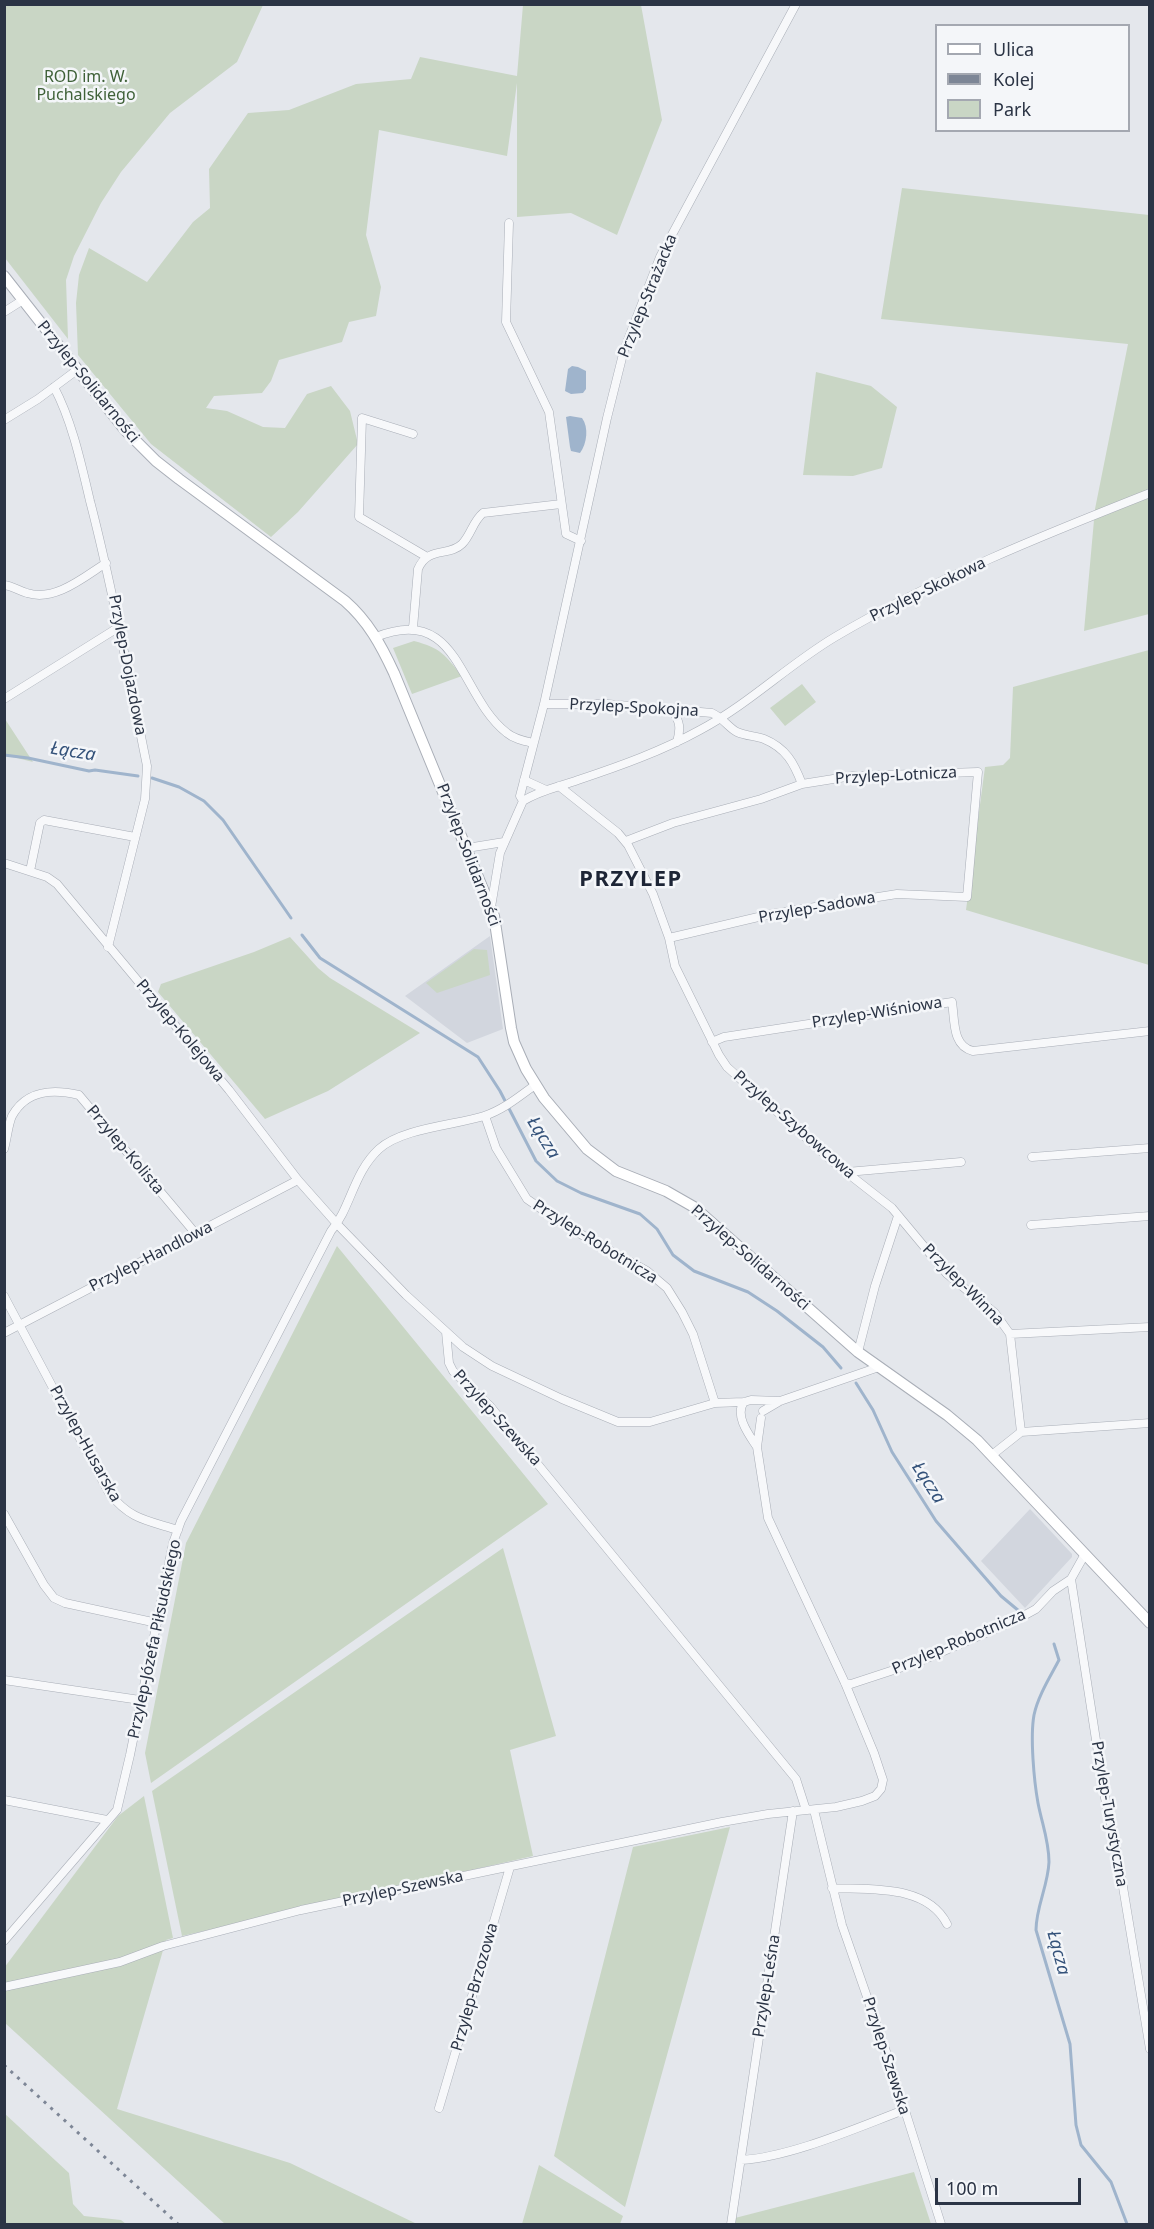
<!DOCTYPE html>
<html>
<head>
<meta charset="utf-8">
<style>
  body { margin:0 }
  #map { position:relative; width:1154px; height:2229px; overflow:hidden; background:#e4e7ec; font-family:"Noto Sans",sans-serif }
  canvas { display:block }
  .frame { position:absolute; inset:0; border:6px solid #2b3445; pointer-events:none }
  .legend { position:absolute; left:935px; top:24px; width:195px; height:108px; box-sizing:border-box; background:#f4f6f9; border:2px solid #a4a8b1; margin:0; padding:8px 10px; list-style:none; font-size:18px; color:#2b3445 }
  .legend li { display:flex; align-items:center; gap:12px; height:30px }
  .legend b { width:30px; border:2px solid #a4a8b1 }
  .scale { position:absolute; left:935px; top:2178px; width:146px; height:27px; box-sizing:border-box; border:3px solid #2b3445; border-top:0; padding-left:8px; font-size:18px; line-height:21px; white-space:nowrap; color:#2b3445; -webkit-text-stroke:4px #f4f6f9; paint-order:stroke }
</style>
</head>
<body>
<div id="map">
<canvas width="1154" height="2229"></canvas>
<div class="frame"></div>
<ul class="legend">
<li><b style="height:8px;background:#fff"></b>Ulica</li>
<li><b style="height:8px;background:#7d8696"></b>Kolej</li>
<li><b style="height:16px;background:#c9d6c5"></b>Park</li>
</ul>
<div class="scale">100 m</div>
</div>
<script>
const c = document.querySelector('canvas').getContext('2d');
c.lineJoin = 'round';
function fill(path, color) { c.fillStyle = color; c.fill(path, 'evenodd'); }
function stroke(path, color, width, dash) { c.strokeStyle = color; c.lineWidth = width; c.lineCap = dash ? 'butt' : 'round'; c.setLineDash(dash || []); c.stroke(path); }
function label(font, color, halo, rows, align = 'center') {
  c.font = font + ' "Noto Sans",sans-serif'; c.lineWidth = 5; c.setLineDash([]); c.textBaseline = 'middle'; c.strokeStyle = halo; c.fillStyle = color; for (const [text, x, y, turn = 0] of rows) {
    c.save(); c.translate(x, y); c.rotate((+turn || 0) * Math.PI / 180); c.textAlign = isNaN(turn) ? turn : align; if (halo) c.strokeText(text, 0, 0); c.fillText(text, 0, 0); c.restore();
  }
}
const built = new Path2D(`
  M490 936 503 1029 467 1043 405 996Z
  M1030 1509 1072 1554V1557L1025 1608 981 1561Z`);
const green = new Path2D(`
  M5 4 263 5 237 62 170 113 121 172 101 203 74 256 66 280 68 339 5 258Z
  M523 5H641L662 120 617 235 571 213 517 217V83L507 156 379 130 366 235 381 287 376 316 349 322 342 342 279 360 271 381 262 393 214 396 206 408 227 411 263 427 285 428 307 394 331 386 350 411 358 444 298 512 271 537 151 444 78 355 76 303 79 275 89 248 147 282 193 222 210 208 209 169 248 113 289 110 356 84 411 79 420 57 517 76Z
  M902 188 1149 215V614L1084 631 1095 509 1128 344 881 319Z
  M816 372 871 386 897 407 882 468 853 476 803 475Z
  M414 641C441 648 445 655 462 676L412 694 393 648Z
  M1149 650V965L966 910 985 767 1003 765 1010 758 1013 687Z
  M802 684 816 702 785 726 770 708Z
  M5 719 33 762 5 755Z
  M290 937 318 968 330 978 420 1033 328 1091 265 1119 158 992 161 984 254 952Z
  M474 949 487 950 490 975 437 993 426 983Z
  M337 1246 548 1504 151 1783 145 1753 186 1543Z
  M503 1548 556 1736 510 1750 533 1856 182 1936 152 1791Z
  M144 1796 173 1938 166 1940 117 2109 290 2163 417 2224H225L5 2023 4 1968 118 1816Z
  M730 1827 625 2207 554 2156 633 1847Z
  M4 2113 69 2173 73 2204 84 2216 121 2220 126 2224H5Z
  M539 2165 623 2216 620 2224H522Z
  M914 2172 931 2224H734L735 2218Z`);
const water = new Path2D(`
  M572 366 578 367 586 371V389L583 393 571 394 565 391 568 369Z
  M570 416 582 418C589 427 587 444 580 453L571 451 570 447 566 417Z`);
const stream = new Path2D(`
  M4 755 28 758 89 771 95 770 138 776
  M152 778 179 787 204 801 223 820 291 918
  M302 935 320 958 478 1057 500 1091 536 1161 557 1181 581 1193 640 1214 657 1229 673 1255 694 1271 748 1292 777 1311 823 1347 841 1368
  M856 1383 873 1410 892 1452 936 1521 1001 1596 1019 1611
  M1054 1644 1059 1660C1050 1677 1038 1696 1034 1715 1030 1737 1034 1781 1038 1803 1042 1824 1049 1841 1049 1862 1048 1886 1036 1907 1036 1930L1070 2044 1076 2125 1081 2145 1111 2182 1127 2224`);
const minor = new Path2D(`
  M509 223 506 322 549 412 566 534 581 541
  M4 312 23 300
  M54 387C72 421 81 463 90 501 113 589 129 678 147 766L145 799 108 947
  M4 420 38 399 77 370
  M413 434 362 418 359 517 427 557
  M4 585C13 586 19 591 27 593 55 602 84 577 106 563
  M413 628 418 569C428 546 449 557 462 544 471 535 473 521 483 513L561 504
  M376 637C460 603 458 695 507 733 514 739 524 741 533 743
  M4 699 119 627
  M544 704H607L712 713C723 718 730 729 737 732 746 736 756 736 764 739 786 748 794 763 802 784
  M672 709C680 722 681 728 677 742
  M524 780 546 790
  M559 786 618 833 628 845 653 894 669 938 675 966 719 1055 727 1067 832 1161 892 1208 947 1274 995 1313 1010 1334 1021 1432
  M523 801C540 790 559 787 578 780 620 766 662 751 700 730 749 704 788 665 835 637 931 580 1046 534 1150 493
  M626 841 673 823 761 799 802 784 852 776 978 772 967 897 897 894 771 914 669 938
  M467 848 504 842
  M4 863 47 877 57 884 229 1090 298 1180 337 1224 406 1295 463 1347 492 1366 562 1399 618 1422H650L715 1403 744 1402 751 1400 780 1401
  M30 871 40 823 44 820 135 837
  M491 907 500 853 523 801 520 796 544 704 607 418 624 350 660 257 796 4
  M712 1042 724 1037 952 1002C955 1021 952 1046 973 1051L1150 1031
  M485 1116 496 1148 527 1199 566 1226 647 1271 667 1288 682 1312 693 1334 715 1403
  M4 1149C7 1139 8 1125 12 1116 27 1089 54 1089 79 1095L196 1234
  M1032 1157 1150 1148
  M847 1172 961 1162
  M1031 1225 1150 1216
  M4 1296 109 1493C131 1520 146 1520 178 1530
  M446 1332 449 1363 453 1371 490 1406 796 1779 806 1810
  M4 1333 298 1180
  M1010 1334 1150 1327
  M858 1352 875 1286 898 1216
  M744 1402C734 1415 749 1435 757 1447
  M763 1411 780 1401 879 1367
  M992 1455 1021 1432 1150 1423
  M4 1514 44 1585 54 1598 65 1603 157 1623
  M1071 1579 1105 1798 1117 1851 1150 2049
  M4 1680 140 1700
  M845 1683 851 1684 918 1662 1016 1620 1036 1609 1053 1591 1071 1579 1085 1554
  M4 1800 107 1820
  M814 1810 842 1925 889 2060 941 2224
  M832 1888C870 1890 927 1884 947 1924
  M4 1941 117 1810 130 1755 173 1543 181 1521 331 1231C351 1208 353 1173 379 1149 402 1128 456 1125 484 1116 503 1110 520 1096 535 1085
  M4 1987 120 1962 163 1946 301 1910 722 1822 768 1814 836 1807 862 1801 875 1796 881 1789 883 1780 874 1753 845 1683 768 1518 757 1447 761 1418
  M439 2108 510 1867
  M741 2160C791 2157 856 2128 904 2110
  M731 2224 793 1811`);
const secondary = new Path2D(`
  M4 276 125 430 156 461 179 479 345 601C368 621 381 645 394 673L494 916 511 1028 514 1042 526 1069 544 1098 587 1149 616 1171 666 1191 694 1207 858 1352 947 1415 977 1440 1150 1623`);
const rail = new Path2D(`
  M4 2065 178 2224`);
const parkNames = [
  ["ROD im. W.",86,77],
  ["Puchalskiego",86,95]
];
const streetNames = [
  ["Przylep-Strażacka",648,296,-68],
  ["Przylep-Solidarności",88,382,51],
  ["Przylep-Skokowa",928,590,-26],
  ["Przylep-Dojazdowa",127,665,79],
  ["Przylep-Spokojna",634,708,3],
  ["Przylep-Lotnicza",896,776,-3],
  ["Przylep-Solidarności",468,855,69],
  ["Przylep-Sadowa",817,908,-10],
  ["Przylep-Wiśniowa",877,1013,-9],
  ["Przylep-Kolejowa",180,1031,50],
  ["Przylep-Szybowcowa",794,1125,41],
  ["Przylep-Kolista",125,1150,50],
  ["Przylep-Robotnicza",595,1242,32],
  ["Przylep-Handlowa",151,1257,-27],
  ["Przylep-Solidarności",750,1258,41],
  ["Przylep-Winna",963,1285,45],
  ["Przylep-Szewska",497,1418,48],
  ["Przylep-Husarska",85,1444,61],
  ["Przylep-Józefa Piłsudskiego",155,1639,-78],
  ["Przylep-Robotnicza",959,1642,-23],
  ["Przylep-Turystyczna",1109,1814,80],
  ["Przylep-Szewska",403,1889,-12],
  ["Przylep-Leśna",767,1986,-81],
  ["Przylep-Brzozowa",475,1987,-74],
  ["Przylep-Szewska",886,2056,72]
];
const waterNames = [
  ["Łącza",73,752,9],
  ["Łącza",543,1138,58],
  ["Łącza",928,1483,57],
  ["Łącza",1058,1953,75]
];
const districtNames = [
  ["PRZYLEP",631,880]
];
fill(built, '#d2d6de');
fill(green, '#c9d6c5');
fill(water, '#9fb4cc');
stroke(stream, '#9fb4cc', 3);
stroke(minor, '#a9aeb7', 9);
stroke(secondary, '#a9aeb7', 12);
stroke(minor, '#f7f8fa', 8);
stroke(secondary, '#fff', 10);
stroke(rail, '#7d8696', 3, [3, 6]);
label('16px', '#3f6138', '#f4f6f9', parkNames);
label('16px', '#2b3445', '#f4f6f9', streetNames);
label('italic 18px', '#34527a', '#f4f6f9', waterNames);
c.letterSpacing = '1.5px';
label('bold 22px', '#1d2536', '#f4f6f9', districtNames);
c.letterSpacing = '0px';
</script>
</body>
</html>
